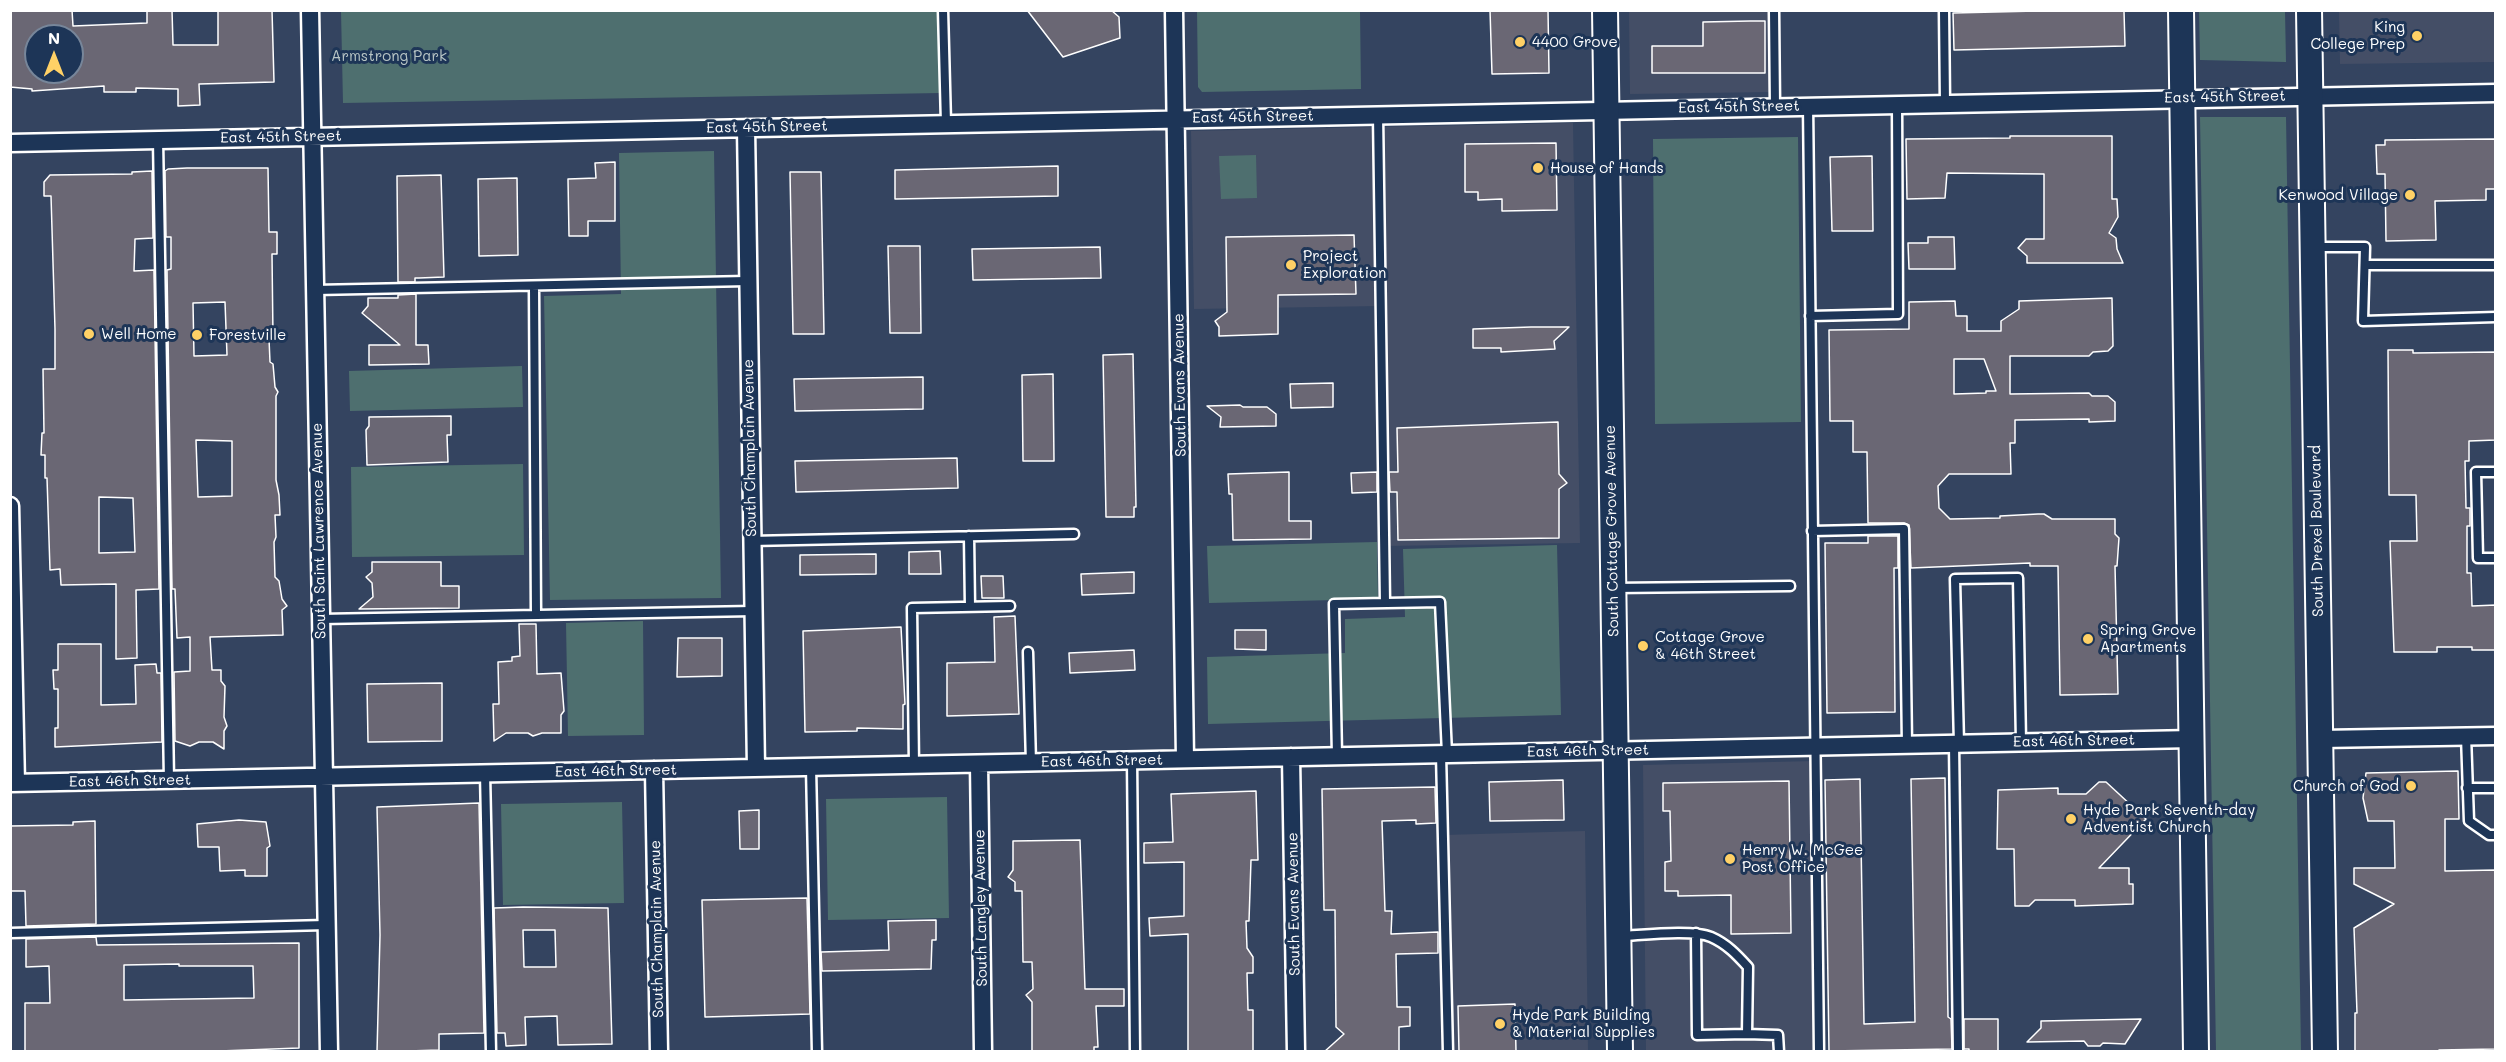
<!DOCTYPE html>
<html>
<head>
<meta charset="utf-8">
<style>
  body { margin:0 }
  #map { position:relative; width:2506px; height:1062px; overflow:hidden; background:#344460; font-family:Mali,sans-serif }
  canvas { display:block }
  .frame { position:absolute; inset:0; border:12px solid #fff; pointer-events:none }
  .north { position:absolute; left:24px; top:24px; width:60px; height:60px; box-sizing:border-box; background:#1d3557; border:2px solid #77869a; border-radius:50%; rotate:0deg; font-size:16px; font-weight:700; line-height:24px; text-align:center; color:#fff }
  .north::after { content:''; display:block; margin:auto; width:21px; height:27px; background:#ffd166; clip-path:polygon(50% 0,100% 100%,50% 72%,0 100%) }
</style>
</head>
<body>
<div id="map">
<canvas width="2506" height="1062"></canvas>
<div class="frame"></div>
<div class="north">N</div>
</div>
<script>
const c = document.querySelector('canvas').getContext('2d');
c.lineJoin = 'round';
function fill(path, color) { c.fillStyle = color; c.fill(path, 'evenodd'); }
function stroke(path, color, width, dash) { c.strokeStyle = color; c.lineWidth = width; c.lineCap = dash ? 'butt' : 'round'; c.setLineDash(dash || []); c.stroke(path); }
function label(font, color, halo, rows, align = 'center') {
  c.font = font + ' Mali,sans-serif'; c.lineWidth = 6; c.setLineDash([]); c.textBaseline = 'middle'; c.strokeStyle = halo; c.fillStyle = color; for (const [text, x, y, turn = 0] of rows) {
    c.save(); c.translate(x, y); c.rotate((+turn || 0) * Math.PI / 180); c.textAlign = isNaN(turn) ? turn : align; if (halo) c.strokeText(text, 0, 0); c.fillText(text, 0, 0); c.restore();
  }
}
const built = new Path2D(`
  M1629 11H1774L1775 92 1630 94Z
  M2339 11H2495V62L2340 64Z
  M1573 123 1580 543 1384 546 1380 306 1194 309 1191 131Z
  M1815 761 1819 1051H1646L1643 765Z
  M1585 831 1588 1051H1448L1444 835Z`);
const green = new Path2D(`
  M341 11H939L941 93 343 103Z
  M1197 11H1360L1361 89 1202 92 1198 87Z
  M2199 11H2285L2286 62 2200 60Z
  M2200 117H2286L2301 1051H2216Z
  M1798 137 1801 422 1655 424 1653 139Z
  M714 151 721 598 550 600 544 296 621 294 619 153Z
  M1256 155 1257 198 1221 199 1219 156Z
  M522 366 523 407 350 411 349 371Z
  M523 464 524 555 352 557 351 467Z
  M1377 542 1378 599 1209 603 1207 546Z
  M1557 545 1561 715 1208 724 1207 657 1345 653V619L1405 617 1403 549Z
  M643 621 644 735 568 736 566 623Z
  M947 797 949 918 828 920 826 799Z
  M622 802 624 903 503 905 501 804Z`);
const building = new Path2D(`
  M10 10H72L73 26 147 23V10H172L173 45H218V10H272L274 82 199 84 200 105 178 106V89L136 88V92H104V86L32 91V89L10 87ZM36 36H72V72H36Z
  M1027 10H1111L1119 17 1120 38 1063 57Z
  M1490 10H1548L1549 73 1492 74Z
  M2079 10 2124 11 2125 46 1954 50 1953 13Z
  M1750 21H1765V73H1652V46H1703V22Z
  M2010 136H2112V199H2117L2118 217 2109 233 2116 238 2117 249 2123 263H2027V256L2018 248 2026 239H2044V174L1947 173 1945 198 1907 199 1906 139 2010 138Z
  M2496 139V189H2486V200L2435 201 2436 240 2386 241 2385 174H2377L2376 145H2385V140Z
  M1556 143 1557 210 1502 211V199L1478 200V192H1465V144Z
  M1872 156 1873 231H1832L1830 157Z
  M615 162V221H588V236H569L568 179 596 178 595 163Z
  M1058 166V196L895 199V170Z
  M187 168H268L269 232H277V254H272L273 337 269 339 270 362 273 364 275 387 278 392 276 396V480L279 495 280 515H275L276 537 274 542 275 577 279 581 282 599 287 606 282 610 283 635 210 637 212 670H221V681L225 686 224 717 227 726 224 731V749L213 742H199L190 746 175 741 174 672 190 671V637L177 638 175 589H172L167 270 171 269V237H166L165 171 168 169ZM225 302 227 355 194 356 193 303ZM196 440 232 441V496L198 497Z
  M152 171 153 238 135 239 134 271 154 270 159 589 136 590 137 658 116 659V584L61 585 60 569 50 570 47 478H45V455H41L42 433H44L43 369H55V329L51 196H44V182L50 175 132 174V172ZM99 497 133 498 135 552 99 553Z
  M790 172H821L824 334H793Z
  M441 175 444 277 419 278H415V282H398L397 176Z
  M517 178 518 255 479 256 478 179Z
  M1354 235 1356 294 1278 295V334L1219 336V327L1215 321 1227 312 1226 237Z
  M1928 237H1954L1955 269H1909L1908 243H1928Z
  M888 246H920L921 333H890Z
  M1100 247 1101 278 973 280 972 249Z
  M416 294V345H428L429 364 369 365V345H400L362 313 368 306V298H398V295Z
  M2112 298 2113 346 2108 351 2093 352 2089 356H2010V394L2089 393 2092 396H2108L2115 402V421L2089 422V419L2015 420V443H2010L2011 474H1949L1938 486 1939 508 1950 519 2000 518V516L2038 514H2044L2052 519H2115V534L2119 538 2117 566H2115L2118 694 2060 695 2058 566H2030V563L1911 568 1909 525 1904 523H1868L1867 452H1853V421H1830L1829 330 1909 329V302L1955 301 1956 316H1967V331H2001V321L2019 309V301ZM1954 359H1984L1996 391H1986V393L1954 394Z
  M1531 327H1569L1554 341 1555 349 1501 352V348H1473V329Z
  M2388 350H2413V353L2496 352V440L2469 441V461H2465L2466 508H2470V526H2467V573H2471L2472 606 2496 605V650H2472V647H2437V652H2394L2390 541H2417L2416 495H2389Z
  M1133 354 1136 507H1134V517H1106L1103 355Z
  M1053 374 1054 461H1023L1022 375Z
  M923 377V409L795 411 794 379Z
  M1333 383V407L1291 408 1290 384Z
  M1240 405 1243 407H1267L1276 414V426L1220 427 1221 417 1207 406Z
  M451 416V435H447L448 462 367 465 366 430 369 426V417Z
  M1558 422 1559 474 1567 483 1559 489V538L1398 540 1397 492H1390L1389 472H1398L1397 428Z
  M957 458 958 488 796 492 795 461Z
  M1289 472V521H1311V539L1233 540 1232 494H1229L1228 474Z
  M1377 472V492L1352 493 1351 473Z
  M1868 536H1898V568H1894L1895 712 1827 713 1825 543H1868Z
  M940 551 941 574H909V552Z
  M876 554V574L800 575V555Z
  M372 562H441V586H459V608L359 609 373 597 372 583 366 577 372 572Z
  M1134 572V593L1082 595 1081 574Z
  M981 576H1003L1004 598H982Z
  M1015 616 1019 714 947 716V663L995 662 994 617Z
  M519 624H536L537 674 561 673 564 711 561 715V733H542L533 736 528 733H506L494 741 493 704H499L498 662 512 661V657L520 656Z
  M901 627 905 704 903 705V729L857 728V731L805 732 803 631Z
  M1235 630H1266V650L1235 649Z
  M678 638H722V676L677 677Z
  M58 644H101V705L136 704 135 665 156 664 157 673H161L162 742 55 747V728H58V689H54L53 670H58Z
  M1134 650 1135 670 1070 673 1069 653Z
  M442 683V741L368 742 367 684Z
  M2458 771 2459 819H2445V871L2496 870V1049L2439 1050V1052L2355 1051V1013H2357L2354 928 2394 904 2354 884V868H2395L2394 821H2368L2363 798 2366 773Z
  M1945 778 1948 1017 1951 1019 1952 1049 1829 1051 1825 780 1860 779 1864 1024 1915 1022 1911 779Z
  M1563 780 1564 820 1490 821 1489 782Z
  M1789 781 1791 933 1731 934V895L1678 896V891H1665V862L1671 861 1670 811H1663V783Z
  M2099 782H2106L2146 819 2099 868H2129V884H2133V904L2075 906V900H2035L2029 906H2015L2014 849H1997L1998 790 2058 788V794H2086Z
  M1435 787 1436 823 1416 824V820L1382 821 1385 911H1392L1391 934 1438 932V953L1396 954 1397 1007H1410V1026L1399 1027V1052H1324L1344 1034 1336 1027 1335 910H1324L1322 789Z
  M1256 791 1258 860H1251L1249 921H1246L1247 948 1253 957V973H1247L1248 1010H1253V1052L1188 1051V934L1150 936 1149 918 1184 916V862L1144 863V843L1173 842 1171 794Z
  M479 803 484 1033 439 1034V1050L377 1052 380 935 377 807Z
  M759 810V849H740L739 811Z
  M239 820 266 822 270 846 267 848V876H245V870L220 871 219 847H198L197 824Z
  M95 821 96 924 26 926 25 891H10V826L73 825V822Z
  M1080 840 1085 989H1124V1006H1096L1098 1047H1094V1052H1032V1002L1026 995 1033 989 1032 962H1023L1022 891H1015V882L1008 877 1013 870V841Z
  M807 898 810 1014 705 1017 702 900Z
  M523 907 608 908 612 1044 558 1045 557 1016 525 1017 526 1045 506 1046 505 1033H497L494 908ZM523 930H555L556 967H524Z
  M936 920V940H932L931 969 822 971 821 952 889 950 888 921Z
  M96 937 97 945 299 943V1048L193 1052H25V1003H50L49 966 26 967V939ZM179 964V966H253L254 998 124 1000V965Z
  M1515 1004 1516 1052H1459L1458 1006Z
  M1964 1019H1998V1052H1969V1049H1964Z
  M2141 1019 2125 1044 2103 1043 2100 1046H2088L2084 1041 2027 1042 2041 1028V1021Z`);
const lane = new Path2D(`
  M943 10 946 123
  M1774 10 1775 106
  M1944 10 1945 103
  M1808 105 1819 1052
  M1378 115 1385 603
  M158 140 169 780
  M2315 247H2365L2363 321 2496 317
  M2365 265H2496
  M534 287 536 615
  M315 290 747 281
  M1810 316 1898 314 1897 104
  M2496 472H2476L2478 558H2496
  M1812 531 1904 529 1907 745
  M969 536 970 607
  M751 541 1074 534
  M1614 588 1790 586
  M321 619 753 611
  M1028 652 1031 763
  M2466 736 2469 821 2489 835H2496
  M1954 744 1958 1052
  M1959 744 1955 579 2018 578 2021 742
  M1441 754 1448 1052
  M1337 756 1334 604 1440 602 1447 754
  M1132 760 1135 1052
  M914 765 912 608 1010 606
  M811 767 817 1052
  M485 773 491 1052
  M2467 788H2496
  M10 933 326 925
  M1622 936C1643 935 1693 929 1711 937 1727 944 1737 955 1748 967L1747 1034 1697 1035 1696 933
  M1747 1034 1778 1035 1779 1052`);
const street = new Path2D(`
  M310 10 329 1052
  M1174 10 1185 759
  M746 128 756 768
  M10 143 2496 93
  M10 506 16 783
  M2321 739 2496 736
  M1291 757 1296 1052
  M979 764 983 1052
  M654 770 659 1052
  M10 783 2193 739`);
const secondary = new Path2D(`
  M1605 10 1620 1052
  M2181 10 2196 1052
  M2309 10 2325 1052`);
const markers = [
  [2417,36,6,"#ffd166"],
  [1520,42,6,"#ffd166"],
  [1538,168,6,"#ffd166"],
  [2410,195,6,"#ffd166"],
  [1291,265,6,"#ffd166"],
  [89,334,6,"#ffd166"],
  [197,335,6,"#ffd166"],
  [2088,639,6,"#ffd166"],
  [1643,646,6,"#ffd166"],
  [2411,786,6,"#ffd166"],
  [2071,819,6,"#ffd166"],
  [1730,859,6,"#ffd166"],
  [1500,1024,6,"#ffd166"]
];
const poiNames = [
  ["King",2405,27,"right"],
  ["College Prep",2405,44,"right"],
  ["4400 Grove",1532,42],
  ["House of Hands",1550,168],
  ["Kenwood Village",2398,195,"right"],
  ["Project",1303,256],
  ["Exploration",1303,273],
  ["Well Home",101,334],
  ["Forestville",209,335],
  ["Spring Grove",2100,630],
  ["Apartments",2100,647],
  ["Cottage Grove",1655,637],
  ["& 46th Street",1655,654],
  ["Church of God",2399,786,"right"],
  ["Hyde Park Seventh-day",2083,810],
  ["Adventist Church",2083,827],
  ["Henry W. McGee",1742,850],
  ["Post Office",1742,867],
  ["Hyde Park Building",1512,1015],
  ["& Material Supplies",1512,1032]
];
const parkNames = [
  ["Armstrong Park",389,56]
];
const streetNames = [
  ["East 45th Street",2225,97,-1],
  ["East 45th Street",1739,107,-1],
  ["East 45th Street",1253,117,-1],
  ["East 45th Street",767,127,-1],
  ["East 45th Street",281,137,-1],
  ["South Evans Avenue",1180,385,-91],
  ["South Champlain Avenue",750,448,-91],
  ["South Saint Lawrence Avenue",319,531,-91],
  ["South Cottage Grove Avenue",1612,531,-91],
  ["South Drexel Boulevard",2317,531,-91],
  ["East 46th Street",2074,741,-1],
  ["East 46th Street",1588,751,-1],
  ["East 46th Street",1102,761,-1],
  ["East 46th Street",616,771,-1],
  ["East 46th Street",130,781,-1],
  ["South Evans Avenue",1294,904,-91],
  ["South Langley Avenue",981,908,-91],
  ["South Champlain Avenue",657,929,-91]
];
fill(built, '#444e66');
fill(green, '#4e6f6f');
fill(building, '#6a6774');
stroke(building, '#fff', 1.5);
stroke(lane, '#fff', 13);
stroke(street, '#fff', 21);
stroke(secondary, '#fff', 28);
stroke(lane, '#1d3557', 8);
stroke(street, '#1d3557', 16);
stroke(secondary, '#1d3557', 24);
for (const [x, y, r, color] of markers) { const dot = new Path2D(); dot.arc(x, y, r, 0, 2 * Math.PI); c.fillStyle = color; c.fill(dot); stroke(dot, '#1d3557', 2); }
label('15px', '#fff', '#1d3557', poiNames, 'left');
label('15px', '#b8c5c5', '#1d3557', parkNames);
label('15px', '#fff', '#1d3557', streetNames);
</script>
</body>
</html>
